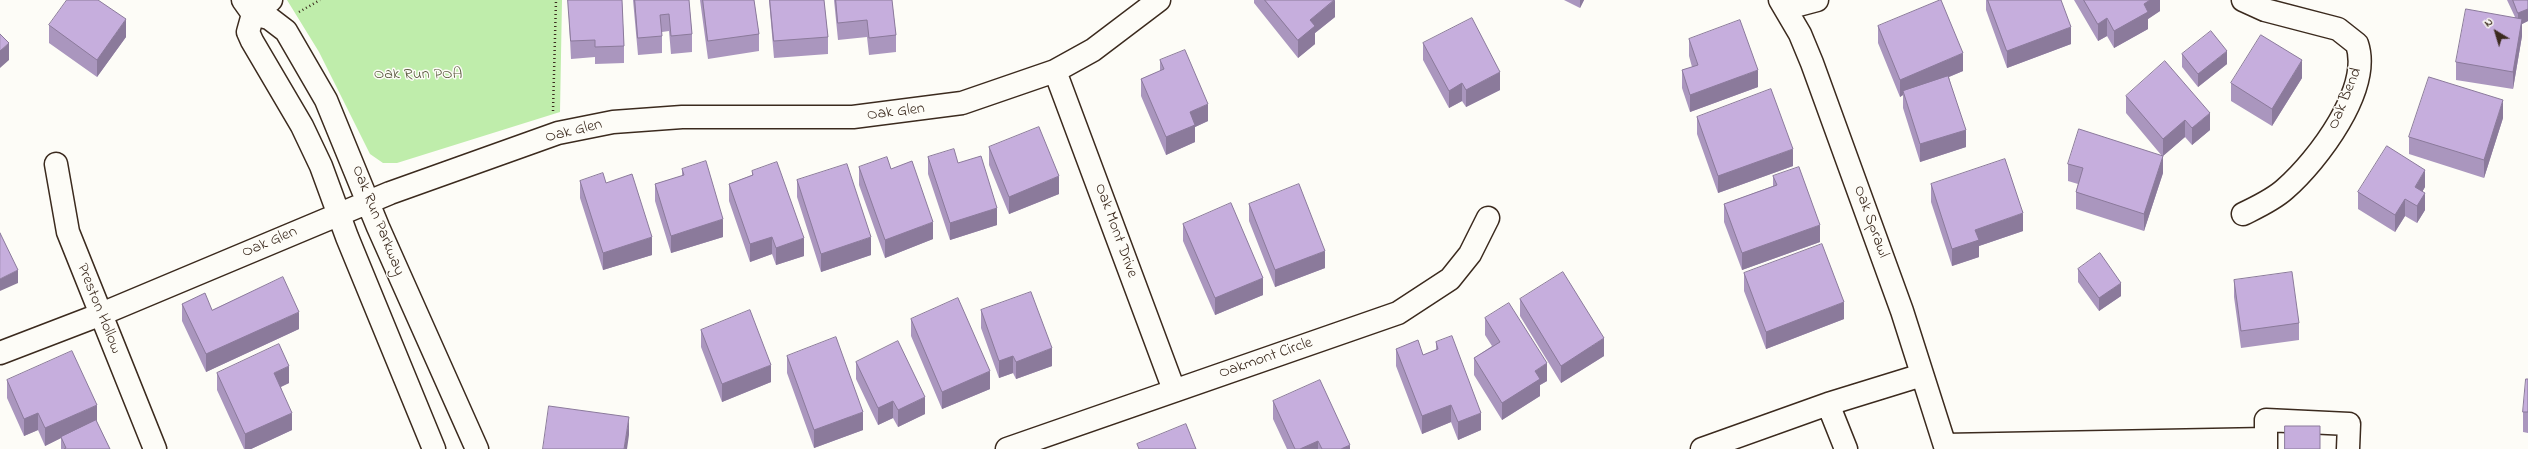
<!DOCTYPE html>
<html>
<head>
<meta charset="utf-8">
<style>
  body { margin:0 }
  #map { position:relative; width:2528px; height:449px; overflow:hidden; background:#fdfcf7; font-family:"Indie Flower",sans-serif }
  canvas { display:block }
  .north { position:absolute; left:2476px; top:12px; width:40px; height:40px; -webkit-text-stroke:3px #fdfcf7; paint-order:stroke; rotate:322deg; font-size:11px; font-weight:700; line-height:16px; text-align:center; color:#3b2a1e }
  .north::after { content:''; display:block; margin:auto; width:14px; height:18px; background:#3b2a1e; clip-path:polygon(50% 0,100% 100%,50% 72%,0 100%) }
</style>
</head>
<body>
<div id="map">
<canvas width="2528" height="449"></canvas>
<div class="north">N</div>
</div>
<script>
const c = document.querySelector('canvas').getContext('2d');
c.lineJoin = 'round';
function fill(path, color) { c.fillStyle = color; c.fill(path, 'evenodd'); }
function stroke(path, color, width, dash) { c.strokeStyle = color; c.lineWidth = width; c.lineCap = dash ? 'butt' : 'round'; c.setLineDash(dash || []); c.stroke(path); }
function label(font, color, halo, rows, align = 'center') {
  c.font = font + ' "Indie Flower",sans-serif'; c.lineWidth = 3; c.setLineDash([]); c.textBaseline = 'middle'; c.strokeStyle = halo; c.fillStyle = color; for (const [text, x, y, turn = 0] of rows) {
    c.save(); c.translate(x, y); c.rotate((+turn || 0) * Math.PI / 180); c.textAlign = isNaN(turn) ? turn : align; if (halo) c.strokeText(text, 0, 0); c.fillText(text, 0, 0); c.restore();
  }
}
const green = new Path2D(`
  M287 0H562L560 112 397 163H383L370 154 319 52Z`);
const path = new Path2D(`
  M299 12 320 0
  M553 111 556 0`);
const minor = new Path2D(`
  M243 0 253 14 269 18 286 31 326 100 378 227 477 449
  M1780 0 1800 34 1812 63 1902 311 1946 449
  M1787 8 1817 0
  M253 14 248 32 252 41 302 126 321 166 347 237 434 449
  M253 14 271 0
  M1055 71 1174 390
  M56 164 68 232 155 449
  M2243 214C2257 207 2273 200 2285 189 2318 160 2372 89 2357 44L2338 29 2265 10 2243 0
  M0 353 99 315 390 193 558 133 613 122 682 117H853L962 103 1055 71 1093 50 1159 0
  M1828 404 1846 449
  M1945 445 2266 439
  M1007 449 1398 313 1450 279 1470 254 1488 218
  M1702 449 1828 404 1922 375
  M2266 449V420L2349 424 2348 449`);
const wall = new Path2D(`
  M568 0H622L624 46V63L595 64V57L571 59Z
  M633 0H689L692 34V52L671 54 669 31 662 32V53L638 55Z
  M700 0H754L759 34V51L708 59Z
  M769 0H824L828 37V54L774 58Z
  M834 0H892L896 35V52L869 55 867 37 838 40Z
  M1254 0H1335V17L1315 33V44L1298 58 1254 3Z
  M1564 0H1584L1580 8Z
  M1986 0H2061L2071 44 2007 68 1986 10Z
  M2074 0H2160V11L2148 19V29L2114 48 2107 36 2098 41Z
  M2507 0H2528V21L2522 24V36L2513 89 2456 80V62L2515 17Z
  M49 25 126 37 97 77 49 43Z
  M1878 26 1963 71 1949 77 1966 147 1920 162 1903 108V95L1900 97 1878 43Z
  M1689 39 1758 87 1690 112 1682 88V70L1692 67 1689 56Z
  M1423 43 1500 90 1466 107 1462 101 1449 108 1423 60Z
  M2182 54 2227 64 2198 87 2182 67Z
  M1160 60 1208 121 1195 127V142L1166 155 1141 96V79L1160 71Z
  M2302 78 2272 126 2231 101V83Z
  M2126 96 2210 130 2192 145 2185 137 2163 156V173L2144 231 2076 209V192L2078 184 2068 181V164L2162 156 2126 113Z
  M1697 117 1793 166 1718 193 1697 134Z
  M2503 118 2484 178 2409 154V137Z
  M989 147 1059 194 1009 214 989 165Z
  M928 157 958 163 997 225 950 240 928 174Z
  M859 167 933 239 885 258 859 185Z
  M682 169 723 237 671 253 655 201V184L682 176Z
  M752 171 804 256 776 265 772 254 750 262 729 201V184L752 175Z
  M1773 176 1820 242 1742 270 1724 222V204L1773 186Z
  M797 180 871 255 821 272 797 197Z
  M580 181 606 183 652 255 603 270 580 198Z
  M1931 184 2023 231 1979 246V257L1952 266 1931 202Z
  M2425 187 2422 192 2425 210 2417 223 2405 216 2395 232 2358 209V192Z
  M1249 204 1325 268 1275 287 1249 221Z
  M1183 224 1263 295 1215 315 1183 241Z
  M2078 269 2121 296 2099 311 2078 282Z
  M1744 273 1844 319 1766 349 1744 291Z
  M2234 280 2299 323V340L2241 348 2234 297Z
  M1520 299 1604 356 1561 383 1520 316Z
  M182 304 212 310 299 329 206 372 182 321Z
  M981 310 1052 366 1016 379 1013 373 999 378 981 328Z
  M1485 318 1547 381 1540 385V396L1502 420 1474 375V358L1492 346 1485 335Z
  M911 319 990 389 942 409 911 336Z
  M701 330 771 382 722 402 701 347Z
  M1436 342 1481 430 1458 440 1451 422 1422 434 1396 366V349L1423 355 1436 350Z
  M787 356 863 430 814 448 787 373Z
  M856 362 925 414 898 427 893 418 878 425 856 379Z
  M217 373 289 383 281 387 292 430 251 449H244L217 390Z
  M2528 379V433L2523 432V412Z
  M7 380 97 422 110 449H61V438L45 446 38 430 24 436 7 398Z
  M1273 401 1350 449H1287L1273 419Z`);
const shadedWall = new Path2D(`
  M1335 0V17L1315 33V44L1298 58V40L1310 20Z
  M1580 0H1584L1580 8Z
  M2150 0H2160V11L2148 19V29L2114 48V31L2144 4Z
  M2528 9V21L2522 24V36L2513 89V72L2518 26V13Z
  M2107 18V36L2098 41V24Z
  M126 19V37L97 77V60Z
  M2071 27V44L2007 68V51Z
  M9 43V60L0 68V51Z
  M2227 51V64L2198 87V74Z
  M1963 53V71L1905 95 1903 91V95L1900 97V80Z
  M2302 60V78L2272 126V109Z
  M1758 70V87L1690 112V95Z
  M1500 72V90L1466 107V90Z
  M1462 83V101L1449 108V91Z
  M2503 100V118L2484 178V160Z
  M1208 104V121L1195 127V142L1166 155V137L1190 112Z
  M2210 113V130L2192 145V128Z
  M2185 120V137L2163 156V139Z
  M1966 130V147L1920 162V144Z
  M1793 149V166L1718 193V176Z
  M2163 156V173L2144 231V214Z
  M2425 170V187L2415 204V187Z
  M1059 176V194L1009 214V197Z
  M2425 193V210L2417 223V206Z
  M2405 199V216L2395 232V215Z
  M997 208V225L950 240V223Z
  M2023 213V231L1979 246V257L1952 266V249L1975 230Z
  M723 219V237L671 253V236Z
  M933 222V239L885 258V240Z
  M1820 225V242L1742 270V253Z
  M652 237V255L603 270V253Z
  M772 237V254L750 262V244Z
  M871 237V255L821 272V254Z
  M804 238V256L776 265V248Z
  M1325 251V268L1275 287V270Z
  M18 270V283L0 291V279Z
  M1263 278V295L1215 315V298Z
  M2121 283V296L2099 311V298Z
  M1844 302V319L1766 349V332Z
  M299 312V329L206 372V354Z
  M1604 338V356L1561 383V366Z
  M1052 348V366L1016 379V362Z
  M1013 356V373L999 378V361Z
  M1547 363V381L1540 385V396L1502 420V403L1535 371Z
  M771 365V382L722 402V384Z
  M289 366V383L274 390V373Z
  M990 371V389L942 409V392Z
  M925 397V414L898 427V410Z
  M893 401V418L878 425V408Z
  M97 405V422L61 437V438L45 446V428Z
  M1451 405V422L1422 434V416Z
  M863 412V430L814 448V430Z
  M38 413V430L24 436V419Z
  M292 413V430L251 449H245V434Z
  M1481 413V430L1458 440V422Z
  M629 417V435L627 449H624Z
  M1318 441V449H1300Z
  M1350 445V449H1341Z`);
const building = new Path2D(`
  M67 0H98L126 19 97 60 49 25Z
  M568 0H622L624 46 595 47V40L571 41Z
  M635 0H689L692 34 671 36 669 14 660 15 662 36 638 38Z
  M703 0H754L759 34 708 41Z
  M770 0H824L828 37 774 41Z
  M836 0H892L896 35 869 38 867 20 838 23Z
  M1265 0H1334L1310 20 1315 26 1298 40Z
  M1940 0H1941L1963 53 1900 80 1878 26Z
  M1988 0H2061L2071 27 2007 51Z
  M2084 0H2150L2144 4 2148 12 2114 31 2107 18 2098 24Z
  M2513 0H2528V9L2518 13Z
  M2466 9 2522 19 2513 72 2456 62Z
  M1472 18 1500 72 1466 90 1462 83 1449 91 1423 43Z
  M1740 20 1758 70 1690 95 1682 70 1698 65 1689 39Z
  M2211 31 2227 51 2198 74 2182 54Z
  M0 34 9 43 0 51Z
  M2261 35 2302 60 2272 109 2231 83Z
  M1185 50 1208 104 1190 112 1195 125 1166 137 1141 79 1164 69 1160 60Z
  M2165 61 2210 113 2192 128 2185 120 2163 139 2126 96Z
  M1948 76 1966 130 1920 144 1903 91Z
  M2429 77 2503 100 2484 160 2409 137Z
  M1771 89 1793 149 1718 176 1697 117Z
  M1039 127 1059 176 1009 197 989 147Z
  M2079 129 2163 156 2144 214 2076 192 2083 168 2068 164Z
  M2387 146 2425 170 2415 187 2425 193 2417 206 2405 199 2395 215 2358 192Z
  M954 149 958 163 981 156 997 208 950 223 928 157Z
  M887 157 891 169 912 161 933 222 885 240 859 167Z
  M2005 159 2023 213 1975 230 1979 240 1952 249 1931 184Z
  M706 161 723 219 671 236 655 184 684 175 682 169Z
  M777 162 804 238 776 248 772 237 750 244 729 184 753 175 752 171Z
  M847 164 871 237 821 254 797 180Z
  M1799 167 1820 225 1742 253 1724 204 1777 185 1773 176Z
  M603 173 606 183 632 174 652 237 603 253 580 181Z
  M1299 184 1325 251 1275 270 1249 204Z
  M1231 203 1263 278 1215 298 1183 224Z
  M0 233 18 270 0 279Z
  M1822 244 1844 302 1766 332 1744 273Z
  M2100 253 2121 283 2099 298 2078 269Z
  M1563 272 1604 338 1561 366 1520 299Z
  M2292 272 2299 323 2241 331 2234 280Z
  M283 277 299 312 206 354 182 304 205 293 212 310Z
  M1031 292 1052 348 1016 362 1013 356 999 361 981 310Z
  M958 298 990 371 942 392 911 319Z
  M1509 303 1547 363 1535 371 1540 379 1502 403 1474 358 1500 342 1485 318Z
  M750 310 771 365 722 384 701 330Z
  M1452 336 1481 413 1458 422 1451 405 1422 416 1396 349 1418 340 1423 355 1438 349 1436 342Z
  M836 337 863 412 814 430 787 356Z
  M898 341 925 397 898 410 893 401 878 408 856 362Z
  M279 344 289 366 274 373 292 413 245 434 217 373Z
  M72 351 97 405 45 428 38 413 24 419 7 380Z
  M2526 379H2528V412H2523Z
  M1320 380 1350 445 1341 449H1322L1318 441 1300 449H1295L1273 401Z
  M549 406 629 417 624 449H543Z
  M96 420 110 449H64L66 448 61 437Z
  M1186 424 1196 449H1139L1137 444Z
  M2285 426H2320V449H2285Z`);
const parkNames = [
  ["Oak Run POA",418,75]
];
const streetNames = [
  ["Oak Bend",2346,99,-68],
  ["Oak Glen",896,113,-7],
  ["Oak Glen",574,132,-14],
  ["Oak Run Parkway",377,221,68],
  ["Oak Sprawl",1870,222,70],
  ["Oak Mont Drive",1115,231,70],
  ["Oak Glen",270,243,-23],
  ["Preston Hollow",98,309,68],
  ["Oakmont Circle",1266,359,-19]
];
fill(green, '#bfedab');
stroke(minor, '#3b2a1e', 25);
stroke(path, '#3b2a1e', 2.5, [1, 3]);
stroke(minor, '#fdfcf7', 22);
fill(wall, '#aa96be');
fill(shadedWall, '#8b7a9b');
fill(building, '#c6aedd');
stroke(building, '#8b7a9b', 1);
label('16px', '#5c5b41', '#fdfcf7', parkNames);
label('16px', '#3b2a1e', '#fdfcf7', streetNames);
</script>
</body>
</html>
